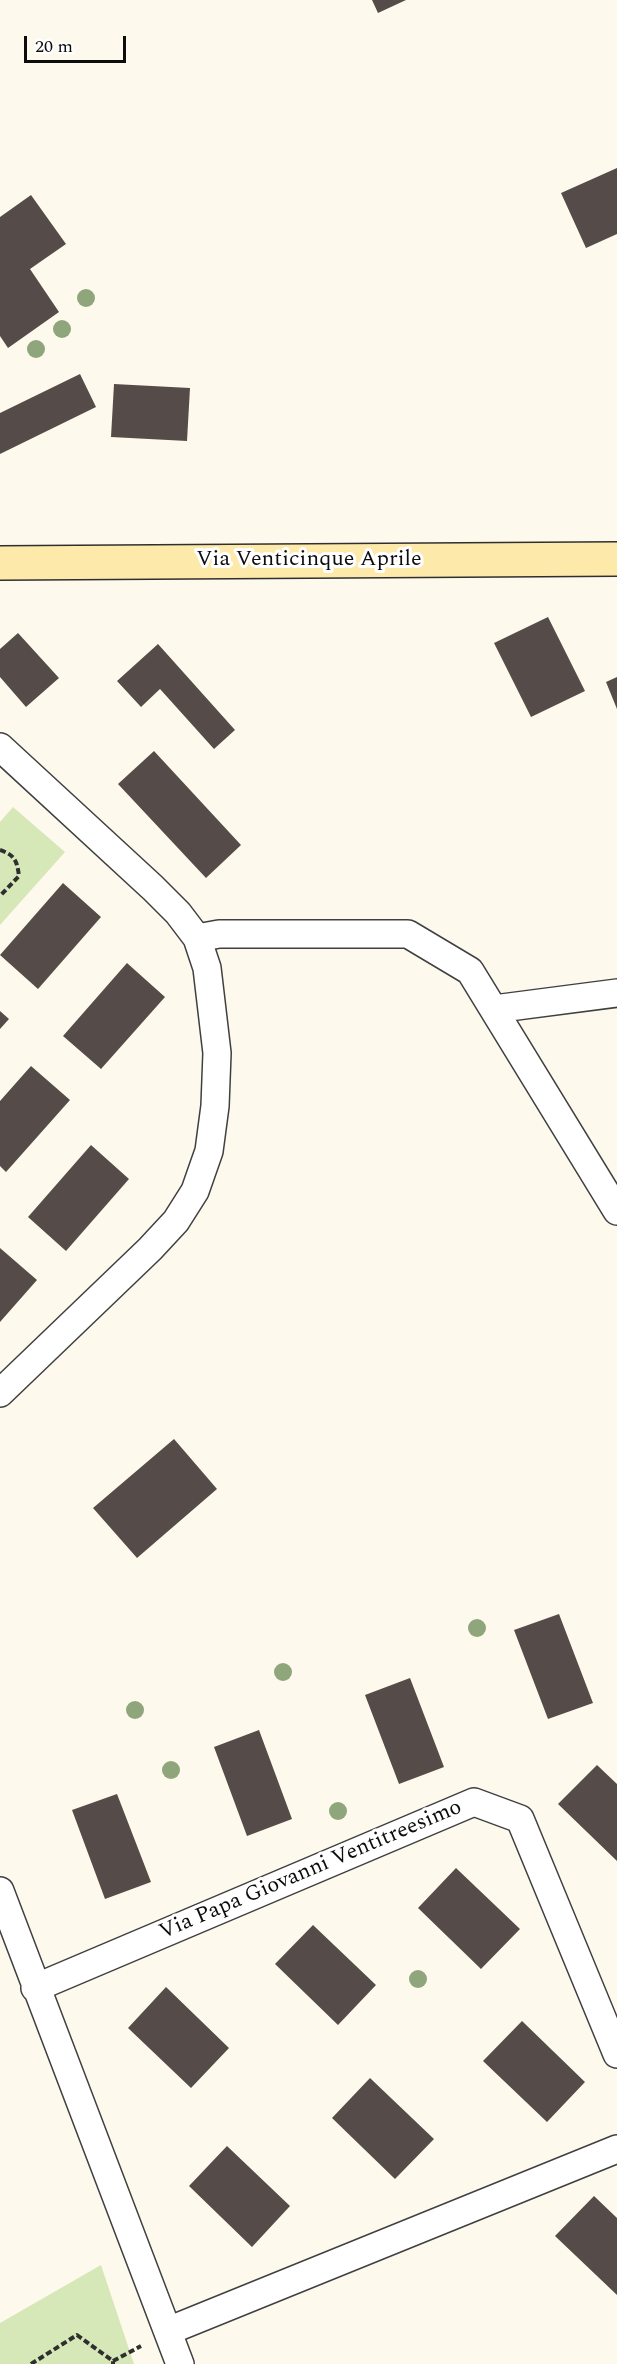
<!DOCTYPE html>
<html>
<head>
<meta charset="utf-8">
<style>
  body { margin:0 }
  #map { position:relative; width:617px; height:2364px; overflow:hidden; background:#fef9ed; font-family:Spectral,serif }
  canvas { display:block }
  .scale { position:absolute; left:24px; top:36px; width:102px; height:27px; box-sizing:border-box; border:3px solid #0d0d0d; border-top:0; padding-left:8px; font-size:18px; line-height:21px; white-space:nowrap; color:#0d0d0d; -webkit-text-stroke:4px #fff; paint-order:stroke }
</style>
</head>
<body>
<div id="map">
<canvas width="617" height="2364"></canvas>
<div class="scale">20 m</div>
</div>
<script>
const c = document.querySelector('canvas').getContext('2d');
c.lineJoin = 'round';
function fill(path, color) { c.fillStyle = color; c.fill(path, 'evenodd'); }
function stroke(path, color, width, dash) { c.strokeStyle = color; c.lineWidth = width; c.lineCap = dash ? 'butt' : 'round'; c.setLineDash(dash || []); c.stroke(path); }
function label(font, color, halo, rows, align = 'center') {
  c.font = font + ' Spectral,serif'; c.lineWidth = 6; c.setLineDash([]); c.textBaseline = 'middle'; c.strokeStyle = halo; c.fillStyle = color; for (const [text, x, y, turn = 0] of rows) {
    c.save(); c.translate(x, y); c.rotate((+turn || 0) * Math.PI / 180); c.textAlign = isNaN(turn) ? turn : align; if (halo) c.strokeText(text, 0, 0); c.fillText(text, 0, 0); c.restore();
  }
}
const green = new Path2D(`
  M13 807 65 852 0 925V822Z
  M101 2265 134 2364H0V2323Z`);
const building = new Path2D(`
  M372 0H406L378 13Z
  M617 168V234L586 248 561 193Z
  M31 195 66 244 30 269 59 312 8 348 0 336V217Z
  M80 374 96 407 0 454V413Z
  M114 384 190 388 187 441 111 437Z
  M548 617 585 691 531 717 494 643Z
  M18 633 59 678 26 707 0 677V649Z
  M158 644 235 730 214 749 160 689 141 707 117 681Z
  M617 677V709L606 682Z
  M154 751 241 845 206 878 118 784Z
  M63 883 101 917 38 989 0 955Z
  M127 963 165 997 101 1069 63 1036Z
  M0 1011 9 1019 0 1029Z
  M31 1066 70 1100 6 1172 0 1166V1101Z
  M91 1145 129 1179 66 1251 28 1217Z
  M0 1248 37 1280 0 1322Z
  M174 1439 217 1489 137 1558 93 1508Z
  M559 1614 593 1703 548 1719 514 1630Z
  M410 1678 444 1767 399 1784 365 1695Z
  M259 1730 292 1819 247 1836 214 1747Z
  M597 1765 617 1784V1861L558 1804Z
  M117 1794 151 1882 105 1899 72 1810Z
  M456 1868 520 1929 481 1969 418 1908Z
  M313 1925 376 1985 338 2025 275 1964Z
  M166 1987 229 2048 191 2088 128 2028Z
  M522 2021 585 2082 547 2122 483 2061Z
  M370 2078 434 2139 395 2179 332 2118Z
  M227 2146 290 2206 252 2247 189 2186Z
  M594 2196 617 2218V2295L555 2236Z`);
const path = new Path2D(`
  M0 850C15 855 17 861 19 876L0 896
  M113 2361 141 2346
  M31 2364 77 2335 113 2361V2364`);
const minor = new Path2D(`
  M0 747 153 888 178 913 197 938 207 968 217 1053 215 1106 209 1151 195 1191 176 1221 150 1249 0 1393
  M197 938 219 934H408L470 971 617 1211
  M494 1009 617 993
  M0 1891 180 2364
  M35 1988 474 1802 520 1819 617 2054
  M168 2331 617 2149`);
const secondary = new Path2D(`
  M0 563 617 559`);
const trees = [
  [86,298],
  [62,329],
  [36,349],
  [477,1628],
  [283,1672],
  [135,1710],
  [171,1770],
  [338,1811],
  [418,1979]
];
const streetNames = [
  ["Via Venticinque Aprile",309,561],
  ["Via Papa Giovanni Ventitreesimo",311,1871,-23]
];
fill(green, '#d6e8b8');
fill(building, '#554c49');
stroke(minor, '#404040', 30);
stroke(secondary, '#2f2f2f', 36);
stroke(path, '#2f2f2f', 4, [6, 3]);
stroke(minor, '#fff', 27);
stroke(secondary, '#fde9aa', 33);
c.fillStyle = '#8fa67c';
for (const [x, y] of trees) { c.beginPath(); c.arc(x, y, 9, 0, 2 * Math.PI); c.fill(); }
label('22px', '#0d0d0d', '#fff', streetNames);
</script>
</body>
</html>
